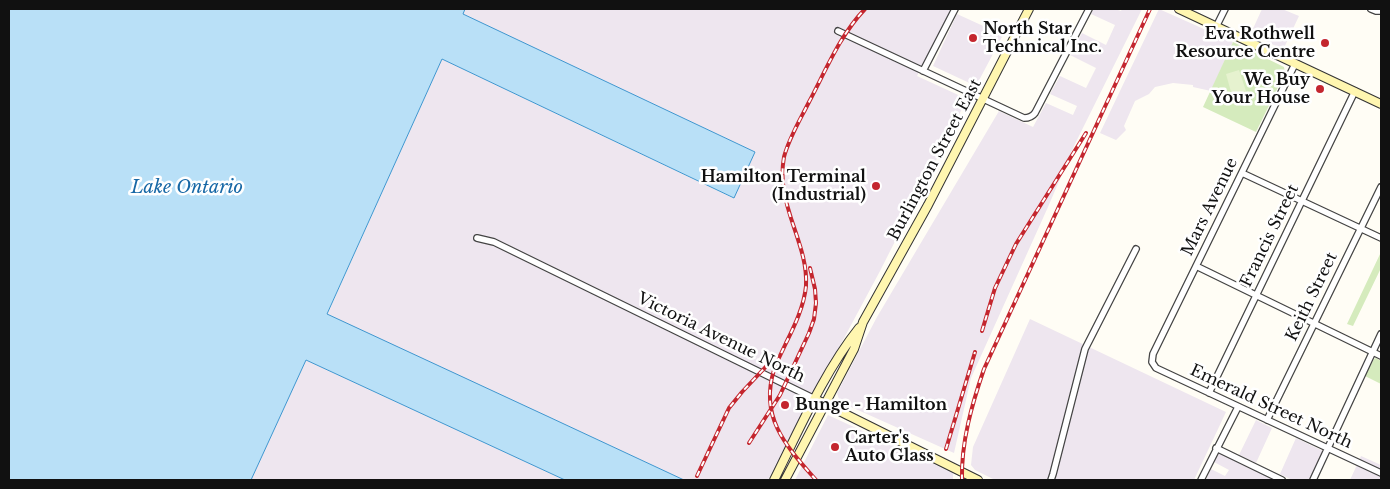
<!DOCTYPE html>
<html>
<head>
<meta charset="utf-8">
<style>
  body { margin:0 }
  #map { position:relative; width:1390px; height:489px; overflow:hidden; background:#fffdf5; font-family:"Libre Baskerville",serif }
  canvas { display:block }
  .frame { position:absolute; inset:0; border:10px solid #111; pointer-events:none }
</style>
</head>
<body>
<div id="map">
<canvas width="1390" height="489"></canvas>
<div class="frame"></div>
</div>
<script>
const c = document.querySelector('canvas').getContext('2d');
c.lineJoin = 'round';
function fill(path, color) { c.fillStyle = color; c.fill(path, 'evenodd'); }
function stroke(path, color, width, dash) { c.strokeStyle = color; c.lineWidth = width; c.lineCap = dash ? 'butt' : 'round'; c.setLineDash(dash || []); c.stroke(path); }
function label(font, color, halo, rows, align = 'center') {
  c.font = font + ' "Libre Baskerville",serif'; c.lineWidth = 5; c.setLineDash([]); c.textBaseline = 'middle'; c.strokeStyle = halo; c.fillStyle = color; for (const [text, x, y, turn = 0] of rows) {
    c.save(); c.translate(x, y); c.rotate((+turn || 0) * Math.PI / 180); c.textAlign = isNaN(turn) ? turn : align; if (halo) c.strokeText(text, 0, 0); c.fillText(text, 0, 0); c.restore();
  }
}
const industrial = new Path2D(`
  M465 9H951L917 76 967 99 880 271 768 480H684L327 315 442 59 733 198 755 152 462 14Z
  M1093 9H1115L1121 11 1122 9H1142L1074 146 1048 207 971 378 954 453 840 402 837 393 877 317 999 111 1033 127 1046 103 1073 115 1077 106 1050 94 1060 76 1086 88 1096 68 1070 55 1082 33 1106 45 1115 25 1091 14Z
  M1159 9 1233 42 1211 91 1193 87V85L1173 83 1155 87 1149 94 1135 101 1124 126 1126 130 1116 140 1100 133Z
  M1262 9H1282L1299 16 1283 50 1251 33Z
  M957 14 1003 35 976 86 933 66Z
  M1030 319 1226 412 1194 480H995L975 470 971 465 973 447Z
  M306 360 565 480H251Z
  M828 415 953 473V480H795Z
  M1256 420 1272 428 1256 463 1239 455Z
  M1296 438 1323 451 1310 480H1292L1280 474Z
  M1219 453 1274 480H1206L1211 469 1225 476 1229 470 1214 462Z
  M1361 456 1381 465V480H1350Z`);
const green = new Path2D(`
  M1233 42 1284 67 1285 73 1256 132 1203 107Z
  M1381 252V268L1353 326 1347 324Z
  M1376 358 1381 361V384L1365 376 1374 359Z`);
const pitch = new Path2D(`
  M1239 70 1247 94 1233 99 1226 74Z`);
const water = new Path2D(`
  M9 9H465L463 14 755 152 734 198 442 59 327 314 549 417 684 480H565L306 360 251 480H9Z`);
const street = new Path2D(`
  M1371 9 1376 11H1381
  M1216 27 1225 9
  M838 31 1024 118C1029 118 1032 117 1035 113L1089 9
  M1295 64 1153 354 1152 362 1156 368 1381 473
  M923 71 955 9
  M1242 173 1381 238
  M477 238 494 242 815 399
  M1196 266 1381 356
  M1209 393 1355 91
  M1267 420 1381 187
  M1216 448 1282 480
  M1051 480 1053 474 1085 349 1136 249
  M1201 480 1238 407
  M1313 480 1381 334`);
const secondary = new Path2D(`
  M1179 9 1381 104
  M815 399 978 480
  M774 480C799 430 824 372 859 328
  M785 480 854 349 863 322 928 205 1029 9`);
const rail = new Path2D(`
  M982 331 995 288 1016 244 1086 133
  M749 443 780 395 809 333 814 319 816 303 815 289 810 268
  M946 449 975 352
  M697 476 729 408 742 392 776 356
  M816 480C787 447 759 418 774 370 777 361 782 352 786 343 795 325 804 306 806 286 808 253 789 223 784 191 782 180 782 168 784 157 789 138 800 120 809 102 826 70 840 35 865 9
  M962 480C961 442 972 404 984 369L1150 9`);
const markers = [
  [973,38,5,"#c4262e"],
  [1325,43,5,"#c4262e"],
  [1320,89,5,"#c4262e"],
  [876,186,5,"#c4262e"],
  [785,405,5,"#c4262e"],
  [835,447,5,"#c4262e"]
];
const poiNames = [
  ["North Star",983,29],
  ["Technical Inc.",983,47],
  ["Eva Rothwell",1315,34,"right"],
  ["Resource Centre",1315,52,"right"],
  ["We Buy",1310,80,"right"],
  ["Your House",1310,98,"right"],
  ["Hamilton Terminal",866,177,"right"],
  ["(Industrial)",866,195,"right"],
  ["Bunge - Hamilton",795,405],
  ["Carter's",845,438],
  ["Auto Glass",845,456]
];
const streetNames = [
  ["Burlington Street East",935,160,-62],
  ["Mars Avenue",1210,207,-64],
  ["Francis Street",1270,236,-64],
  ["Keith Street",1312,297,-64],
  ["Victoria Avenue North",721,338,26],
  ["Emerald Street North",1271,407,25]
];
const waterNames = [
  ["Lake Ontario",187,188]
];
fill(industrial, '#eee6ef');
fill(green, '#d5ebbd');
fill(pitch, '#e6f2cf');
fill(water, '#b9e0f7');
stroke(water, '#3f96cf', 1);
stroke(street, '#444', 8);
stroke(secondary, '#333', 10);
stroke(street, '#fff', 5.5);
stroke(secondary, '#fff6b0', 8);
stroke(rail, '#c4262e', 4);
stroke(rail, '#fff', 2, [5.5]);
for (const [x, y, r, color] of markers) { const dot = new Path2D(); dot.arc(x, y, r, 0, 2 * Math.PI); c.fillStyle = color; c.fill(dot); stroke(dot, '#fff', 2); }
label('bold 16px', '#111', '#fff', poiNames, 'left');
label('16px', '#111', '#fff', streetNames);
label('italic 18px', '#1768a6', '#fff', waterNames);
</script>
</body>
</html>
